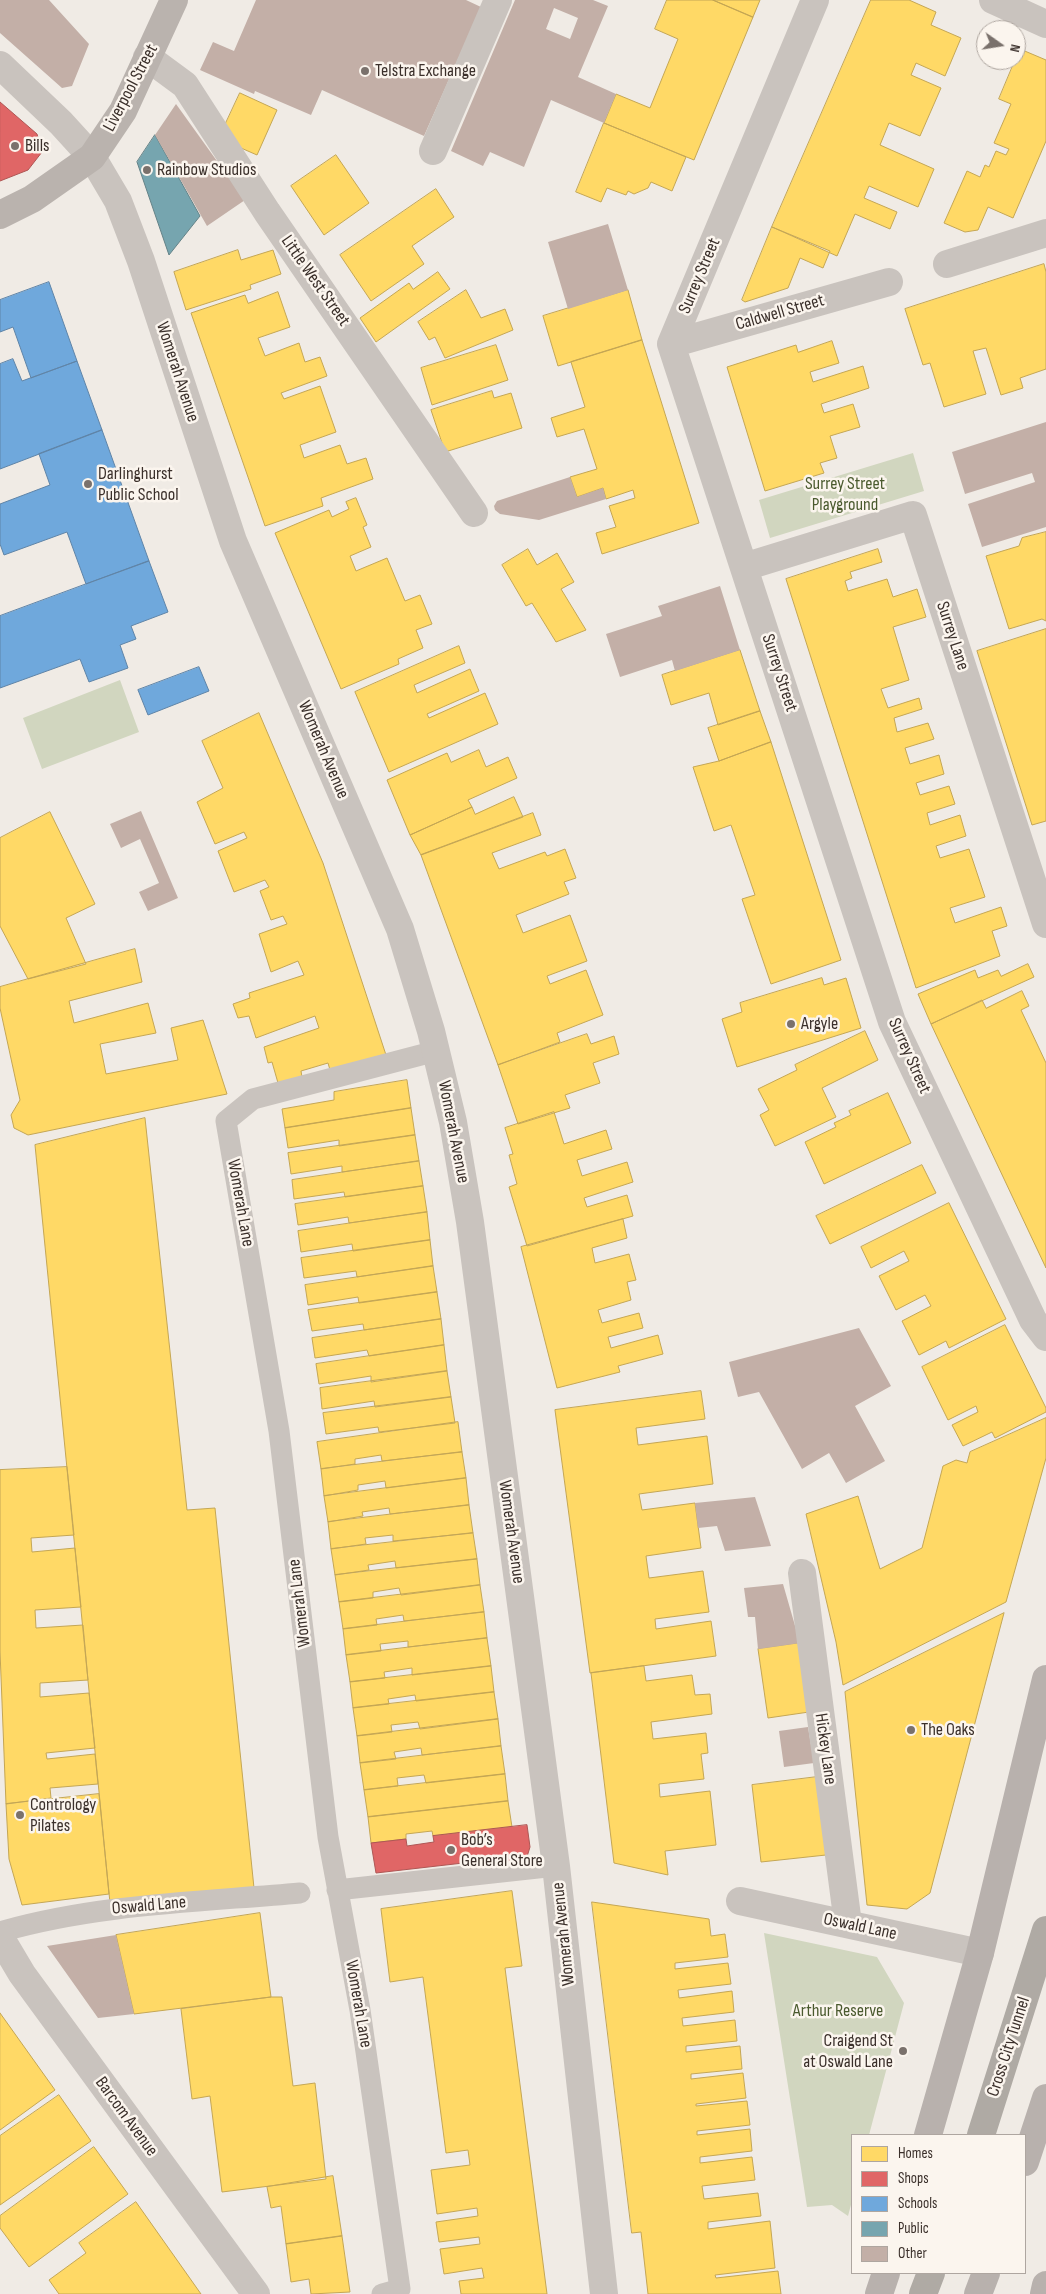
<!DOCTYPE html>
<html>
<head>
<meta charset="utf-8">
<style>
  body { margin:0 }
  #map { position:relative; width:1046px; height:2294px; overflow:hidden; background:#f0ebe5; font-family:"Sofia Sans Condensed",sans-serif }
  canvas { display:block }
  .legend { position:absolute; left:851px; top:2134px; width:175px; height:140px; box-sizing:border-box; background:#fbf5ee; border:1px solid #aea6a0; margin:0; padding:6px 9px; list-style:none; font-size:15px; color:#3b302b }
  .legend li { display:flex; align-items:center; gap:10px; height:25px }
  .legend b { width:25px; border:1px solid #aea6a0 }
  .north { position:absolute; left:976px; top:20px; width:50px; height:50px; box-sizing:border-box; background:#fbf5ee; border:1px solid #aea6a0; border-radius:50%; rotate:103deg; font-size:14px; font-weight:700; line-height:20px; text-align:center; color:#3b302b }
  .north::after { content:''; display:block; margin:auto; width:18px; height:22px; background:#7a716c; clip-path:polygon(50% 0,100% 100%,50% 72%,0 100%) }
</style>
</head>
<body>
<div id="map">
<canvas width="1046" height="2294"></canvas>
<ul class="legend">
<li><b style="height:14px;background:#ffd966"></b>Homes</li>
<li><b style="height:14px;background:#e06666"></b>Shops</li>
<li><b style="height:14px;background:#6fa8dc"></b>Schools</li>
<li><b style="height:14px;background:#76a5af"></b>Public</li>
<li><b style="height:14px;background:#c3afa7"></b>Other</li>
</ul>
<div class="north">N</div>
</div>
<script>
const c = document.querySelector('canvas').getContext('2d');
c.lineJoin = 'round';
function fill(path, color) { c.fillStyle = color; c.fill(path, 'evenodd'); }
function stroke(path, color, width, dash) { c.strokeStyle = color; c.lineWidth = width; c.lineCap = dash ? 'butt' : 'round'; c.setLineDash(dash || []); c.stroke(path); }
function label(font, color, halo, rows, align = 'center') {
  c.font = font + ' "Sofia Sans Condensed",sans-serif'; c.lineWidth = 5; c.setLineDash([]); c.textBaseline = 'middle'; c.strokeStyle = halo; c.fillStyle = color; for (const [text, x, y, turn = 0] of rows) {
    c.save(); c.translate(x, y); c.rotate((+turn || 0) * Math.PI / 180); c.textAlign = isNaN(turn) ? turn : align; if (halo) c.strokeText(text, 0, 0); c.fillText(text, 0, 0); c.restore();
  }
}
const green = new Path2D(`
  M913 453 924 491 770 538 759 500Z
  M120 680 139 732 42 769 23 718Z
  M764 1933 877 1957 904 2003 869 2135H852V2201L848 2216 832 2205 807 2207Z`);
const homes = new Path2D(`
  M667 0H713L753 17 694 160 604 123 616 94 650 108 678 39 655 29Z
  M713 0H760L753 17Z
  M871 0H909L936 12 931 25 961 38 945 76 916 63 911 75 941 88 920 136 889 123 880 145 934 169 918 207 869 186 864 198 897 212 890 229 855 214 837 256 772 227Z
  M1020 49 1046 60V141L1013 218 988 207 978 230 965 232 944 223 967 171 980 177 985 165 989 167 996 151 1006 155 1009 149 994 143 1011 104 999 99Z
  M240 93 277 110 257 155 241 148 225 125Z
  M604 123 686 157 672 191 651 182 648 188 634 194 628 191 626 195 607 188 601 202 576 192Z
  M336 155 369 203 324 235 291 186Z
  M436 189 454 217 412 246 424 264 371 301 340 255Z
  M772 227 830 251 823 268 800 258 788 288 745 302 742 300Z
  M238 250 241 260 273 250 281 274 250 285 251 289 186 310 174 272Z
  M1044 264 1046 272V369L1020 378 1023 388 1001 395 986 348 973 351 986 394 944 407 930 363 923 365 905 309Z
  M438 272 450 289 376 342 360 318 409 283 413 289Z
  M466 290 481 318 505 309 513 330 445 358 435 337 429 340 418 322Z
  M628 290 642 340 558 366 543 316Z
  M278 292 290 327 258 338 265 356 299 343 305 362 320 357 327 376 281 393 284 399 320 386 336 432 300 445 304 458 340 445 347 464 366 458 373 479 321 498 323 506 265 526 191 313 245 295 248 303Z
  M642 340 699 523 602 554 596 533 616 527 609 506 635 498 633 490 606 499 603 488 577 497 570 477 597 469 584 429 557 437 551 418 585 407 571 362Z
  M832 341 839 363 810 372 813 382 863 366 869 388 821 404 824 413 853 404 860 427 830 436 837 458 820 463 824 473 765 491 727 367 796 345 798 352Z
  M496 345 508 380 432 405 421 368Z
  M492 391 494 398 511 393 522 428 445 452 431 410Z
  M356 498 367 525 363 527 371 547 350 556 356 571 387 558 405 601 420 595 432 624 416 630 423 648 398 659 399 664 341 689 275 533 329 510 332 517 349 509 346 502Z
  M1046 532V621L1042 619 1009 629 986 556 1019 546 1022 538Z
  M528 549 537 565 557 553 574 582 561 589 586 630 556 642 532 603 526 606 502 565Z
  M878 549 882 562 850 572 852 578 845 581 848 591 887 579 893 597 917 589 926 617 893 627 909 680 881 689 888 708 919 698 922 709 894 718 897 732 928 723 934 739 905 748 910 764 939 755 944 774 916 783 920 795 949 786 955 804 927 813 930 825 960 815 966 836 936 846 940 858 969 849 985 897 950 908 955 923 1001 907 1007 926 992 931 1000 956 916 988 786 579Z
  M1046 629V821L1032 825 977 651Z
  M459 646 465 663 414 685 417 693 470 669 479 691 427 714 429 718 485 693 498 724 389 772 355 692Z
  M740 650 760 711 718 725 709 693 671 705 662 675Z
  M760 711 771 742 719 761 708 728Z
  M259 713 323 863 386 1055 330 1070 328 1063 301 1071 302 1077 278 1083 272 1062 268 1063 264 1047 319 1028 315 1016 256 1038 249 1016 238 1018 233 1004 250 998 249 993 304 975 298 961 271 972 259 934 287 924 283 916 271 920 260 891 269 887 265 880 234 892 218 851 247 838 244 832 215 844 197 802 223 788 202 741Z
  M771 742 841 960 771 984 742 899 755 895 731 825 714 831 693 767 719 761Z
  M479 750 486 767 508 757 517 778 468 800 472 807 410 835 387 780 447 753 451 762Z
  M514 797 523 817 421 855 410 835 472 807 475 814Z
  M50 812 95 904 66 918 86 964 28 979 0 926V838Z
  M533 813 541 835 492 853 499 869 545 852 547 856 565 849 576 878 564 882 569 894 516 915 523 933 570 915 587 961 547 976 550 984 586 970 603 1015 557 1033 560 1042 498 1065 421 855Z
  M135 949 142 982 69 1001 74 1023 148 1003 156 1033 100 1044 106 1074 178 1060 171 1028 203 1020 227 1094 28 1135 14 1128 11 1115 20 1100 0 1008V987Z
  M1028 964 1034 977 931 1024 918 994 975 970 978 978 998 970 1001 976Z
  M822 978 824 985 846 978 861 1028 737 1067 722 1019 742 1012 740 1003Z
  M1022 991 1029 1006 1021 1010 1046 1063V1268L931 1024 982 1000 986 1008Z
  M865 1031 878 1060 822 1088 836 1117 775 1146 760 1115 769 1110 758 1089 797 1070 795 1065Z
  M587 1034 591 1044 614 1036 619 1054 593 1063 600 1083 565 1095 570 1108 518 1124 498 1065Z
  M407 1080 411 1108 285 1128 282 1109 334 1100V1092Z
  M888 1093 911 1143 824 1184 805 1142 836 1127 834 1123 851 1115 849 1111Z
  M411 1108 415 1135 339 1146V1140L288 1148 285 1128Z
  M554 1112 564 1144 606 1130 612 1149 577 1160 582 1176 627 1162 633 1182 584 1198 587 1207 627 1195 633 1216 527 1246 509 1187 517 1184 509 1155 513 1154 505 1128Z
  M145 1118 187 1510 215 1508 254 1888 110 1903 35 1145Z
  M415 1135 419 1161 342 1172V1166L291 1174 288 1153Z
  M419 1161 423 1186 345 1197 344 1192 294 1199 292 1180Z
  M922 1165 936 1193 830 1244 816 1216Z
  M423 1186 427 1212 349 1223 348 1217 298 1225 295 1204Z
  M949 1203 1006 1319 949 1348 946 1341 919 1355 902 1321 931 1306 925 1295 896 1310 879 1276 909 1261 904 1251 871 1268 861 1247Z
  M427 1212 430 1240 353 1251 352 1244 301 1252 298 1231Z
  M623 1219 627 1238 592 1248 595 1263 629 1254 636 1280 627 1282 631 1300 598 1310 602 1323 639 1313 643 1328 608 1337 611 1348 658 1335 663 1354 618 1366 620 1372 557 1388 521 1247Z
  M430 1240 433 1266 357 1277 356 1271 304 1278 301 1258Z
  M433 1266 437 1292 359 1303 358 1297 308 1305 305 1285Z
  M437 1292 441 1319 364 1330 363 1324 312 1331 308 1310Z
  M441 1319 444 1345 369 1356 367 1350 315 1358 312 1338Z
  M1005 1325 1046 1408V1412L995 1438 992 1432 963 1446 952 1425 978 1412 976 1406 948 1420 922 1367Z
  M444 1345 447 1371 371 1382V1376L319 1384 316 1364Z
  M447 1371 451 1397 375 1407 374 1401 322 1409 320 1388Z
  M701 1391 705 1419 636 1428 638 1445 707 1436 713 1484 639 1494 642 1510 695 1503 701 1548 646 1556 649 1578 703 1571 709 1612 655 1619 656 1629 711 1621 716 1656 590 1673 555 1410Z
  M451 1397 455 1423 379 1432 378 1427 326 1434 323 1413Z
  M1046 1418V1458L1006 1602 843 1685 836 1642 806 1514 858 1496 880 1569 922 1548 943 1466 956 1460 967 1463 970 1452Z
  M458 1422 462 1452 382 1461 381 1455 355 1459V1464L321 1469 317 1442Z
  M462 1452 466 1478 386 1488 385 1481 358 1485V1490L324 1496 321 1469Z
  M67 1467 74 1535 31 1538 32 1552 75 1548 81 1607 35 1610 36 1628 83 1625 88 1680 40 1683V1697L89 1693 95 1748 46 1753 47 1759 95 1754 98 1784 50 1788 51 1798 6 1804 0 1651V1470Z
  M466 1478 469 1505 390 1514 389 1508 362 1512 363 1516 328 1522 324 1496Z
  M469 1505 473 1533 393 1541V1535L365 1538 366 1544 331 1549 328 1522Z
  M473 1533 477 1559 396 1568 395 1561 368 1565 369 1570 335 1575 331 1549Z
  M477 1559 480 1585 401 1595 399 1588 373 1592V1598L339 1602 335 1575Z
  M480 1585 484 1612 404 1621 403 1615 376 1619 377 1625 343 1629 339 1602Z
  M484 1612 487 1638 408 1647V1641L380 1644 381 1651 346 1655 343 1629Z
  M1004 1613 930 1893 907 1909 867 1905 845 1692Z
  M487 1638 491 1666 412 1675V1668L384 1672 385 1678 350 1682 346 1655Z
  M800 1643 809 1712 768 1718 758 1649Z
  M491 1666 494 1692 416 1701 415 1695 388 1699 389 1704 353 1708 350 1682Z
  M644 1666 646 1681 692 1675 695 1695 710 1694 712 1714 651 1722 653 1739 706 1733 708 1753 701 1754 704 1779 659 1784 660 1797 710 1791 716 1845 665 1851 668 1875 614 1863 591 1673Z
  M494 1692 498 1719 420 1729 418 1722 391 1725 392 1732 357 1736 353 1708Z
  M498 1719 501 1746 422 1755 421 1748 394 1752 396 1759 360 1763 357 1736Z
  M501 1746 505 1774 426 1783 424 1775 397 1778 398 1786 364 1790 360 1763Z
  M505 1774 508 1801 368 1817 364 1790Z
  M817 1777 826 1855 761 1862 752 1785Z
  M99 1794 109 1894 22 1905 9 1859 6 1804Z
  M508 1801 512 1827 433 1836 432 1831 406 1834V1839L371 1843 368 1817Z
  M512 1891 522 1966 505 1968 547 2294H461L459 2281 484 2278 482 2268 444 2274 440 2249 480 2244 479 2237 439 2242 436 2222 478 2216 477 2208 437 2214 431 2170 470 2165 468 2150 446 2153 423 1977 390 1982 381 1909Z
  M592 1902 709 1919 711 1936 725 1934 728 1957 675 1963V1969L728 1963 731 1984 678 1990 679 1998 732 1991 734 2012 682 2018 683 2026 735 2020 737 2041 686 2046V2052L740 2046 742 2069 691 2074V2079L743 2073 746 2098 696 2104V2106L747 2101 750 2125 697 2131V2135L750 2129 752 2151 700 2157V2163L752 2157 755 2180 702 2186 704 2199 758 2193 761 2216 708 2222V2229L770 2221 775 2268 715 2275 716 2278 778 2271 781 2294H648L641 2232 632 2233Z
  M260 1913 271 1997 134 2014 116 1935Z
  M271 1997H282L293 2086 315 2083 326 2179 222 2192 210 2096 192 2099 181 2009Z
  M0 2013 55 2090 0 2130Z
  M59 2095 91 2141 0 2205V2136Z
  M94 2147 128 2194 29 2267 0 2228V2216Z
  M333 2176 342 2236 286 2244 281 2206 271 2208 267 2187Z
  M136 2202 201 2294H59L49 2280 86 2253 79 2243Z
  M342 2236 350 2292 311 2294 309 2279 291 2282 286 2244Z`);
const shops = new Path2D(`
  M0 102 37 134 42 152 28 170 0 181Z
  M527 1825 530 1847 526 1860 473 1869 472 1862 376 1873 371 1843 406 1839 407 1846 434 1842 433 1836Z`);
const schools = new Path2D(`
  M49 282 77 361 31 378 13 327 0 332V300Z
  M13 359 22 381 77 361 102 430 0 469V364Z
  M102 430 149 561 86 584 67 532 4 555 0 544V504L50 485 39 454Z
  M149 561 168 612 131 626 136 639 120 645 128 668 89 682 80 659 0 688V616Z
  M199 667 209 691 148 715 138 690Z`);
const public = new Path2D(`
  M155 135 200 216 169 255 137 162Z`);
const building = new Path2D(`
  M0 0H49L89 44 72 86 62 88 0 33Z
  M256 0H466L481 7 424 136 322 90 311 115 255 91 254 94 200 70 213 42 234 51Z
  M515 0H593L608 6 578 77 616 94 604 123 551 100 524 167 490 152 483 166 451 151ZM554 8 578 18 570 39 546 29Z
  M176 104 245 200 207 226 155 135Z
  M608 224 628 290 568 309 548 242Z
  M1046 422V527L982 547 968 504 1035 482 1032 473 965 494 952 452Z
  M570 477 577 497 603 488 606 499 539 520 500 514 495 510 494 506 497 501Z
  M720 586 740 650 675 671 672 660 620 677 606 634 662 616 658 606Z
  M141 811 178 898 148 911 139 892 159 883 140 839 121 848 110 824Z
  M859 1328 891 1386 855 1406 885 1461 846 1483 829 1453 802 1469 759 1392 738 1397 729 1362Z
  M755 1497 771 1546 725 1551 717 1526 698 1528 695 1503Z
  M783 1584 800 1643 758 1649 755 1617H748L744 1588Z
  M808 1727 814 1763 784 1767 779 1731Z
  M116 1935 134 2014 98 2018 47 1946Z`);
const lane = new Path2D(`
  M337 1890 556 1866
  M0 1932C97 1904 200 1902 300 1893
  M382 2294 400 2289 360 2010 328 1837 279 1431 226 1121 253 1099 436 1051`);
const street = new Path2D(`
  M815 0 671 344 892 1022 1033 1320 1046 1337
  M993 0 1046 24
  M147 57 185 85 267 212 474 513
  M0 65 61 123 92 157 118 201 141 261 233 541 400 929 431 1031 453 1122 470 1222 556 1866 604 2294
  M433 151 498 0
  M947 264 1046 233
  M671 344 889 282
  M744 567 913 515 1046 924
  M802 1573 848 1924
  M740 1901 980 1953
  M0 1937 22 1974 256 2294`);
const secondary = new Path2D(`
  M0 215 32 199 92 157 123 111 174 0`);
const primary = new Path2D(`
  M928 2135 980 1953 1046 1679
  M1025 2162 1046 2098
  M879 2294 886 2273
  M978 2294 986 2273
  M1044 2294 1046 2285`);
const highway = new Path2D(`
  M981 2135 1046 1930
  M923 2294 931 2273`);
const markers = [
  [365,71,5,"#7a716c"],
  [15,146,5,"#7a716c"],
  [147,170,5,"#7a716c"],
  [88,484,5,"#7a716c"],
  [791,1024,5,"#7a716c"],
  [911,1730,5,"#7a716c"],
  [20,1815,5,"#7a716c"],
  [451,1850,5,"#7a716c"],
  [903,2051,5,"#7a716c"]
];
const poiNames = [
  ["Telstra Exchange",375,71],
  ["Bills",25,146],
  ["Rainbow Studios",157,170],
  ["Darlinghurst",98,474],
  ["Public School",98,495],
  ["Argyle",801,1024],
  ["The Oaks",921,1730],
  ["Contrology",30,1805],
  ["Pilates",30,1826],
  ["Bob’s",461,1840],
  ["General Store",461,1861],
  ["Craigend St",893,2041,"right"],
  ["at Oswald Lane",893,2062,"right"]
];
const streetNames = [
  ["Liverpool Street",131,88,-62],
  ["Surrey Street",700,276,-67],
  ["Little West Street",315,281,55],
  ["Caldwell Street",780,313,-16],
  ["Womerah Avenue",177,372,72],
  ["Surrey Lane",952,636,72],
  ["Surrey Street",779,673,72],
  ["Womerah Avenue",323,750,67],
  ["Surrey Street",909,1056,66],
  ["Womerah Avenue",453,1132,79],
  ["Womerah Lane",240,1203,80],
  ["Womerah Avenue",511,1532,82],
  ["Womerah Lane",300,1603,-97],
  ["Hickey Lane",825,1749,82],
  ["Oswald Lane",149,1906,-5],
  ["Oswald Lane",860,1927,12],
  ["Womerah Avenue",564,1934,-96],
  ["Womerah Lane",358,2004,80],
  ["Cross City Tunnel",1009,2047,-72],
  ["Barcom Avenue",126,2117,54]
];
const parkNames = [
  ["Surrey Street",845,484],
  ["Playground",845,505],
  ["Arthur Reserve",838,2011]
];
fill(green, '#d1d6bf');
fill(homes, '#ffd966');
stroke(homes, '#c4a654', 1);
fill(shops, '#e06666');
stroke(shops, '#ae5654', 1);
fill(schools, '#6fa8dc');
stroke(schools, '#5f84a7', 1);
fill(public, '#76a5af');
stroke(public, '#648287', 1);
fill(building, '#c3afa7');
stroke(lane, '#c9c3be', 21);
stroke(street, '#c9c3be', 28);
stroke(secondary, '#bab3ae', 28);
stroke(primary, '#b8b1ad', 28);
stroke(highway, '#afaaa4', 28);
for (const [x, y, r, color] of markers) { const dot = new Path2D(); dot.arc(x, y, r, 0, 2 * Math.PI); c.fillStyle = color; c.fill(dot); stroke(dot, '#fbf5ee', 2); }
label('18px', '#3b302b', '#fbf5ee', poiNames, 'left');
label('18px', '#3b302b', '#fbf5ee', streetNames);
label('18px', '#4a5a2e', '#fbf5ee', parkNames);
</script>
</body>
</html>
